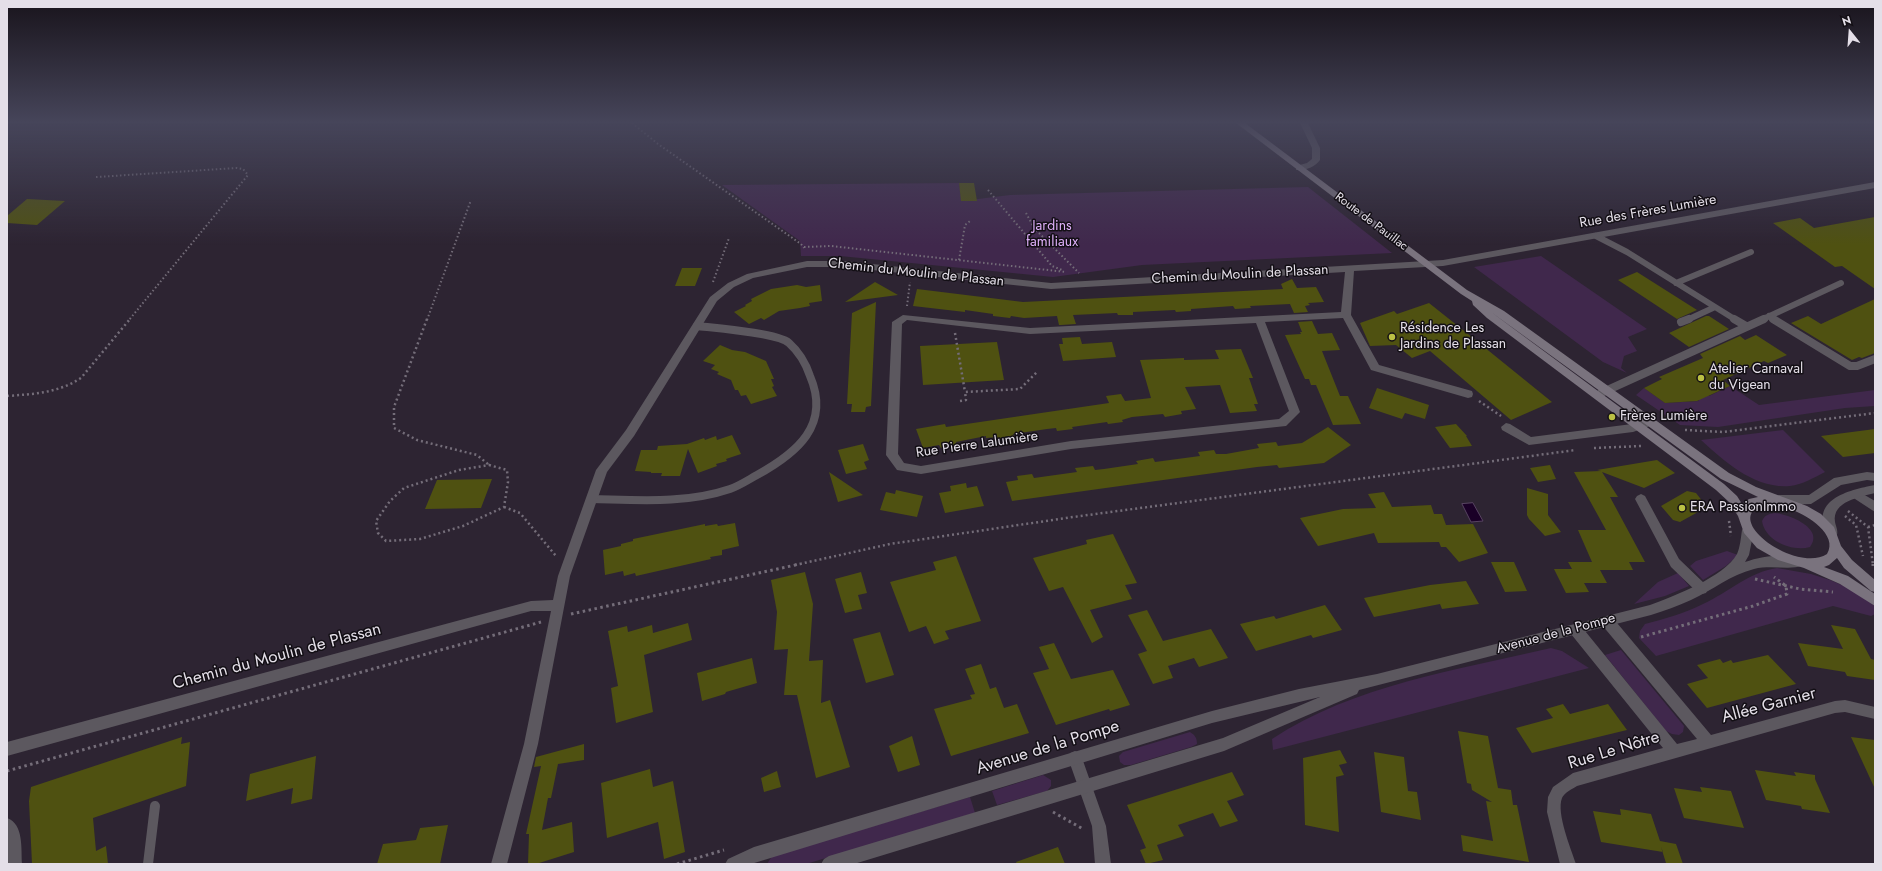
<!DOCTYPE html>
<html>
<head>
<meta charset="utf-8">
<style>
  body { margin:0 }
  #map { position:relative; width:1882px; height:871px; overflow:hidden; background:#2d2432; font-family:Jost,sans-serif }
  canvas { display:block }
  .frame { position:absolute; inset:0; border:8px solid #e4dfe8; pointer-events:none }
  .north { position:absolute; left:1830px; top:12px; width:40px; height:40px; -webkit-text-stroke:3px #130f15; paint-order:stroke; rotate:343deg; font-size:11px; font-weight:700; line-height:16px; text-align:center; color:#e4dfe8 }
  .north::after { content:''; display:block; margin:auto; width:14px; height:18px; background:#e4dfe8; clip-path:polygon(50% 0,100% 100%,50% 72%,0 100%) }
</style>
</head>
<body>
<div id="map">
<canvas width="1882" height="871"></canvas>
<div class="frame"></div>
<div class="north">N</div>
</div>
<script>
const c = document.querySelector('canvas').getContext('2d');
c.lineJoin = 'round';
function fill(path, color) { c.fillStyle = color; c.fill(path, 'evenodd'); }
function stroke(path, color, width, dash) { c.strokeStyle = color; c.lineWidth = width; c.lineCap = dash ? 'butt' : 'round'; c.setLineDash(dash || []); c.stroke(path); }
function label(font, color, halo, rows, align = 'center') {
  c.font = font + ' Jost,sans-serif'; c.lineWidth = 3; c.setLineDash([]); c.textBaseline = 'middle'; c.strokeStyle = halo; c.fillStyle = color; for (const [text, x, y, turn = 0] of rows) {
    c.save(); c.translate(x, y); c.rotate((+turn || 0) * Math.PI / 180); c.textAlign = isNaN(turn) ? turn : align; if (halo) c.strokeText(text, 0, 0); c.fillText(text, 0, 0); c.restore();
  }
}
const green = new Path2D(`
  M959 183 962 201 1010 195 1308 187 1392 253 1142 265 1053 277 840 256H801L800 241 722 185Z
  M1541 256 1647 329 1628 337 1637 351 1624 356 1621 368 1627 373 1603 362 1474 267Z
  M1730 386 1759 405 1875 390V406L1845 408 1718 427 1680 425 1636 395 1644 388 1665 403 1699 401 1697 398 1707 394 1709 396Z
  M1783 430 1825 472C1815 477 1802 485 1790 486 1755 489 1725 462 1701 440Z
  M1775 513C1788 514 1825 528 1810 547 1792 552 1765 541 1762 521 1765 515 1768 514 1775 513Z
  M1727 551 1738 555 1726 566 1703 580 1690 566 1696 561Z
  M1777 568 1811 574 1830 580 1849 588 1875 606V614L1871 616 1833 606 1656 656 1639 638 1640 631 1645 624C1665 619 1685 613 1703 604 1729 592 1749 572 1777 568Z
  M1678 573 1689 586 1665 596 1634 604 1658 582Z
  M1551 648 1562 651 1589 668 1273 750 1272 739C1354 685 1457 670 1551 648Z
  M1621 650 1684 726 1683 732 1679 735 1672 734 1666 731 1605 655Z
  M1190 732C1195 735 1197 738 1197 744L1191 747 1131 765H1124L1120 762 1119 756 1123 752Z
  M1043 775 1051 780V786L1047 791 997 805 992 791Z
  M970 797 975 813 806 864H767L772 856Z`);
const water = new Path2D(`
  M1473 503 1483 521 1471 522 1462 504Z`);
const building = new Path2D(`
  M959 183H974L977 201H961Z
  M27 199 65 201 37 225 7 223V216Z
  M1875 217V289L1842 266 1835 267 1773 223 1800 218 1814 228Z
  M682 268H702L695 286H675Z
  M1637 272 1697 310 1677 319 1618 280Z
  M1292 279 1297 288 1316 287 1324 302 1308 303 1310 305 1305 306 1308 312 1294 313 1290 304 1250 306 1251 308 1235 309 1233 306 1191 309V311L1176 312 1175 310 1133 312V315H1118L1117 313 1073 315 1076 324 1061 325H1059L1057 316 1024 318 1011 316 1010 318 993 316V314L965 310V312L913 306 917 289 1023 302 1283 289 1281 284Z
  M875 282 898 295 845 302Z
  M797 285 806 287 820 285 822 301 809 303 810 306 800 308 779 311 764 320 761 318 749 324 734 312 746 306 745 305 752 301 751 299 771 289Z
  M1875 299V353L1862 358 1859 357 1852 360 1791 323 1808 316 1821 324Z
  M876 302 871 406 866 407 865 412H851L852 404H847L852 313Z
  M1429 303 1468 334 1552 402 1511 420 1430 351 1412 358 1396 345 1370 346 1360 323 1394 311 1397 314Z
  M1706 316H1709L1729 329 1689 347 1669 333Z
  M1312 321 1318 334 1332 333 1340 350 1322 351 1340 396H1348L1361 424 1333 425 1316 385H1311L1309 379H1305L1285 335 1301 334 1300 332H1302L1298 322Z
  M1756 335 1787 355 1768 363 1764 361 1723 380 1730 386 1697 401 1665 403 1644 388 1662 379 1659 377 1703 358 1700 354 1740 336 1745 340Z
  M1080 337 1082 344 1112 342 1116 357 1063 361 1059 344H1063L1062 338Z
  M997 342 1004 380 923 385 920 346Z
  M720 345 732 350 745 352 766 361 774 379H771L774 386 772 387 777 396 751 404 746 395 741 396 738 390H735L731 380 717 374 719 372 711 369 715 365 703 361Z
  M1241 349 1253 378H1249L1258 404H1254L1257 411 1230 413 1220 385 1185 387 1196 409 1181 411 1182 414 1165 417 1163 414 1132 417 1122 420 1123 422 1108 424 1107 422 1072 427 1073 429 1057 431 1056 428 1047 429 1013 434 1014 437 998 440 997 437 986 438V436L956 442 957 445 941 448 939 445 923 448 916 429 945 424 946 427 1109 403 1106 396 1121 394 1125 401 1151 398 1140 360 1184 358V360L1219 359 1215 350Z
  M1377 388 1429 405 1425 419 1405 413 1402 419 1369 408Z
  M1456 424 1467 436H1466L1472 446 1450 448 1435 427Z
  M1328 427 1351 445 1324 463 1279 468 1277 465 1257 467 1012 501 1006 482 1018 480 1017 476 1032 474 1034 478 1077 472 1075 468 1093 466 1095 470 1104 469 1138 464 1136 461 1153 458 1155 462 1200 456 1198 452 1214 450 1216 454H1226L1259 448 1257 444 1276 442 1278 446 1302 443Z
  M1875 429V453L1843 457 1821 436Z
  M732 435 741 454 726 459 727 461 716 464 717 466 698 473 688 449 680 476H661L662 473H651V472L635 471 641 450H657L658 446 687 444 704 438 705 440 716 436 717 440Z
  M863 444 869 460 864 462 867 469 846 474 838 450Z
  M1657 460 1675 473 1644 488 1602 472 1618 497H1610L1645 562H1629L1633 570H1600L1607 583H1584L1589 592 1566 593 1554 569H1572L1568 562H1592L1578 530H1606L1574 472 1601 471 1597 470Z
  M1550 465 1556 479 1538 482 1530 468Z
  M829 472 863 495 838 502Z
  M492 479 481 508 425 509 437 480Z
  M966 483 967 488 977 486 984 506 945 513 939 493 951 491 950 486Z
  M1527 488 1548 494V515L1561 532 1545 536 1529 519 1527 515Z
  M896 490 923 496 917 517 880 510 886 492 895 494Z
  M1687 491 1696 493 1707 507 1680 522 1673 520 1661 506Z
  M1384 492 1392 507 1431 505 1434 514H1442L1446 525 1473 524 1488 553 1459 562 1446 547H1441L1439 542 1378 543 1374 533 1318 546 1300 518 1343 509 1376 508 1368 494Z
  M735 523 739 546 722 550V555L710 557 711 559 636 576 635 573 624 576 623 571 605 575 603 550 621 546V544L633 541V539L705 524V526L717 524 718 526Z
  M1113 534 1137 583 1125 585 1132 599 1090 610 1103 637 1092 643 1063 587 1049 591 1033 558 1087 544 1086 540Z
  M956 556 981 621 945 631 949 639 934 644 926 626 909 632 890 582 936 570 933 562Z
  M1491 562H1514L1527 591 1505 592Z
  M805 572 813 604 809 661 823 660 821 703 830 700 850 767 816 778 797 695H784L788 649 774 650 777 612 771 580Z
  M861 572 867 593 858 595 862 609 845 613 835 579Z
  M1466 581 1479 604 1442 609 1440 604 1374 617 1364 598 1430 585Z
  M1325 605 1342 630 1313 638 1311 635 1256 651 1240 624 1274 616 1276 619Z
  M1147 610 1163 641 1211 629 1228 658 1199 667 1194 658 1168 666 1173 678 1153 684 1138 654 1147 651 1128 615Z
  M688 623 692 640 644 655 653 712 616 723 611 688 618 686 608 631 627 626 628 632 652 625 653 633Z
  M1831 625 1855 629 1871 659 1875 660V680L1847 676 1845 672 1808 666 1798 643 1843 649Z
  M880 632 894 675 866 683 853 639Z
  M1054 643 1071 679 1113 670 1130 705 1110 711 1109 709 1056 725 1033 673 1049 669 1039 647Z
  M1768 655 1796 684 1707 708 1687 684 1708 678 1697 665 1720 659 1723 663 1731 660 1733 663Z
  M752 658 757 683 726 692 725 694 702 701 697 673Z
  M981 664 990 689 996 687 1004 708 1017 704 1029 733 951 756 934 709 972 699 970 695 975 694 965 669Z
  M1563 704 1570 714 1608 704 1627 730 1532 753 1516 728 1553 718 1546 709Z
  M1458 731 1488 736 1498 788 1511 790 1513 805H1517L1529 862 1463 851 1461 835 1493 841 1486 801 1492 802 1472 790 1471 784 1467 783Z
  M912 736 920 765 898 772 889 746Z
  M182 737 181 744 190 742 186 786 93 818 96 851 106 846 108 864H32L29 801 31 787Z
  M1851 737 1875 740V789Z
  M584 744V760L558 764 551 798H548L542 830 572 822 574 852 536 864H528L529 834H526L541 766 534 767 536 757Z
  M1340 750 1347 763 1339 765 1344 775 1336 777 1339 832 1305 825 1303 758Z
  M1374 752 1404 757 1408 791 1417 792 1421 820 1381 812Z
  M316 756 312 799 291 804 293 788 246 801 250 774Z
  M650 769 653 787 673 781 685 852 664 859 658 822 607 838 601 783Z
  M1755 770 1796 776 1794 772 1815 775V779L1830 813 1802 809 1801 806 1766 800Z
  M777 771 781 787 764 792 761 778Z
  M1232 772 1244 795 1227 801 1238 821 1220 827 1213 813 1178 825 1184 836 1157 845 1163 860 1146 864 1140 850 1146 848 1127 805Z
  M1700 787 1731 791 1744 828 1684 818 1674 788 1702 792Z
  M1620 809 1651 814 1660 841 1676 844 1683 864 1666 863 1661 847 1663 852 1601 842 1593 811 1621 815Z
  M448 825 440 864H377L383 844 416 840 420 828Z
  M1058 847 1065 864H1017L1016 862Z`);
const pathFar2 = new Path2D(`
  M632 123 658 144 801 244 804 248
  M96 177 237 168 243 169 248 175 129 320
  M988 190 1052 266 1062 270
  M1026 213 1034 228 1079 273
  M804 247 831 246 1066 272
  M959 260 965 225 970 221
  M713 282 729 238
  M907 306 910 282
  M427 320 471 200`);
const pathFar1 = new Path2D(`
  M427 319 394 407V428L417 440 477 455 489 465
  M955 333 965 392
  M7 396C34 394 58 393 81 378L130 319
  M960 401 966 400 965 392 1020 389 1038 371
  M1479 401 1501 416
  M1685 430 1723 432 1875 413
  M1594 448 1641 446
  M489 465 507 470 508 482 504 507 463 526 420 539 386 541 378 533 376 521 390 501 404 488 459 470Z
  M504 507 520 513 556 556
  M1848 511 1868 527 1873 565
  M1845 516 1856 525 1863 556
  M1729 521 1731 536
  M1868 527 1875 525
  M795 565 890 544 1073 517 1576 450`);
const path = new Path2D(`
  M1873 564V566
  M1755 579 1800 589 1833 592
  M571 614 800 564
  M1641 637 1753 606 1787 594 1786 586 1774 577
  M7 771 541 622
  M1053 812 1083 829
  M677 864 724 850`);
const serviceFar2 = new Path2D(`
  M1596 236 1627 252 1736 320
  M1676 283 1751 252
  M1769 316 1775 320
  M1687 320 1715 307
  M1761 320 1841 283`);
const serviceFar1 = new Path2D(`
  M1734 319 1746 326
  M1773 319 1850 366H1857L1875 359
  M1681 322 1689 319
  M1601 393 1764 319
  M592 499C638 500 686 504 730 489 739 486 748 480 757 475 797 453 831 425 810 376 806 364 798 351 789 343 778 333 714 328 697 326`);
const service = new Path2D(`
  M148 864 155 806`);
const minor = new Path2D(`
  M1300 123H1308L1320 148V160C1315 167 1305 171 1296 170V166L1307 163 1312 159V148Z
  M1875 182V188L1443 266 1354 271 1351 315 1379 365 1472 391 1473 394 1472 397 1468 398 1371 370 1343 318 1265 322 1300 412 1286 426 1071 449 921 474 897 470 886 455 892 322 903 315 1030 328 1341 312 1345 272 1051 289 844 267H807L753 278 734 287 717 301 634 436 607 472 570 576 538 744 507 864H491L524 744 551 611H531L7 756V742L531 601 553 600 558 576 596 470 626 430 710 297 728 283 747 274 807 261H844L1051 283 1443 260ZM907 320 1030 334 1256 323 1289 411 1279 419 1071 441 921 466 904 463 898 454 902 324Z
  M1646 419 1651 423 1650 426 1633 432 1529 445 1502 430 1501 427 1506 423 1510 424 1531 437 1632 424Z
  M1856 490 1875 501V512L1852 497 1850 494 1852 491Z
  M1641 494 1645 496 1679 559 1706 585 1708 589 1706 593 1702 594 1698 593 1671 567 1635 499 1637 496Z
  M1607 616 1612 617 1711 735 1835 701 1845 700 1875 707V719L1845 712 1835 713 1577 786C1572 789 1564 793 1562 798 1556 813 1571 849 1576 864H1560L1547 812 1548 797 1553 787 1573 773 1663 748 1571 634 1570 630 1571 626 1576 624 1581 626 1677 744 1697 739 1602 625 1601 621 1602 617Z
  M1075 751 1080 753 1082 758 1106 826 1111 864H1095L1092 826 1068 758 1070 753Z
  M7 818C24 824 21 849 22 864H7Z`);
const tertiary = new Path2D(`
  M1867 472 1875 473V481L1867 480 1841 485 1811 504 1779 505 1775 503 1773 500 1775 497 1779 495H1809L1834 478Z
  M1875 485V493C1860 497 1832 501 1835 522 1836 527 1839 532 1836 537L1832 539 1828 537C1808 500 1848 490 1875 485Z
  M1748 525 1752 527 1754 530 1749 555 1745 562C1762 556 1785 553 1802 558L1804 562 1802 566C1790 570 1770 565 1754 569 1730 575 1713 590 1691 600 1678 606 1664 611 1651 615L1359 690 1357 694 1224 751 854 864H821L824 859 829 856 1223 738 1320 697 1212 723 751 864H725L728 859 754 847 1212 711 1299 689 1377 674 1650 605C1674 596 1724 577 1737 554 1740 548 1741 537 1742 530L1744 527Z`);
const secondary = new Path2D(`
  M1236 123H1245L1467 290 1504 311 1729 473 1756 487 1807 506 1821 514 1834 527 1841 546 1852 560 1875 580V592L1871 591 1844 568 1837 558 1829 565 1824 567 1848 576 1875 594V606L1840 584 1804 568 1778 560 1757 548 1744 533 1738 516 1729 502 1716 490 1487 318 1473 305 1472 301 1461 294ZM1491 312 1721 479 1758 497 1749 499 1742 504 1737 496 1724 484ZM1765 504C1774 505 1784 506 1792 510 1807 515 1839 535 1827 554 1796 574 1718 518 1765 504Z`);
const markers = [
  [1392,337,4,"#bbc044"],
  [1701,378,4,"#bbc044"],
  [1612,417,4,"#bbc044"],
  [1682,508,4,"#bbc044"]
];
const farStreetnames = [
  ["Route de Pauillac",1371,222,37]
];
const streetNames = [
  ["Rue des Frères Lumière",1648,212,-10],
  ["Chemin du Moulin de Plassan",916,273,6],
  ["Chemin du Moulin de Plassan",1240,275,-3],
  ["Rue Pierre Lalumière",977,445,-8],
  ["Avenue de la Pompe",1556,634,-15]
];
const parkNames = [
  ["Jardins",1052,227],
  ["familiaux",1052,243]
];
const poiNames = [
  ["Résidence Les",1400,329],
  ["Jardins de Plassan",1400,345],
  ["Atelier Carnaval",1709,370],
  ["du Vigean",1709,386],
  ["Frères Lumière",1620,417],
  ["ERA PassionImmo",1690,508]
];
const nearStreetnames = [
  ["Chemin du Moulin de Plassan",277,657,-15],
  ["Allée Garnier",1769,706,-15],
  ["Avenue de la Pompe",1048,748,-17],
  ["Rue Le Nôtre",1614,751,-17]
];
fill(green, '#40284c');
fill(water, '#1a0027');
stroke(water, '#574361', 1);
fill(building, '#4f5111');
stroke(pathFar2, '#746d79', 2, [1.5, 2.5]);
stroke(pathFar1, '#746d79', 2.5, [2, 3]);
stroke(path, '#746d79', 3, [2.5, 3.5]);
stroke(serviceFar2, '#5c585f', 6);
stroke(serviceFar1, '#5c585f', 8);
stroke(service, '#5c585f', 10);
fill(minor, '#5c585f');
fill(tertiary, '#5c585f');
fill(secondary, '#7a737e');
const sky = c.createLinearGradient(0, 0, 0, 245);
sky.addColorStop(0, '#19141c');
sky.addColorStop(0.5, '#46455a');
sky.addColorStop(1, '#46455a00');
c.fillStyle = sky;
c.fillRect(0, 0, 1882, 245);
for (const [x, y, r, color] of markers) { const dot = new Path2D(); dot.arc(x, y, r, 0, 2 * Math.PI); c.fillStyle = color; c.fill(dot); stroke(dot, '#130f15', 1.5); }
label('12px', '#e4dfe8', '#130f15', farStreetnames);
label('14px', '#e4dfe8', '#130f15', streetNames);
label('14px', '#dfb0fa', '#130f15', parkNames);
label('14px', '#e4dfe8', '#130f15', poiNames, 'left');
label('17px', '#e4dfe8', '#130f15', nearStreetnames);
</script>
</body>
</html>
